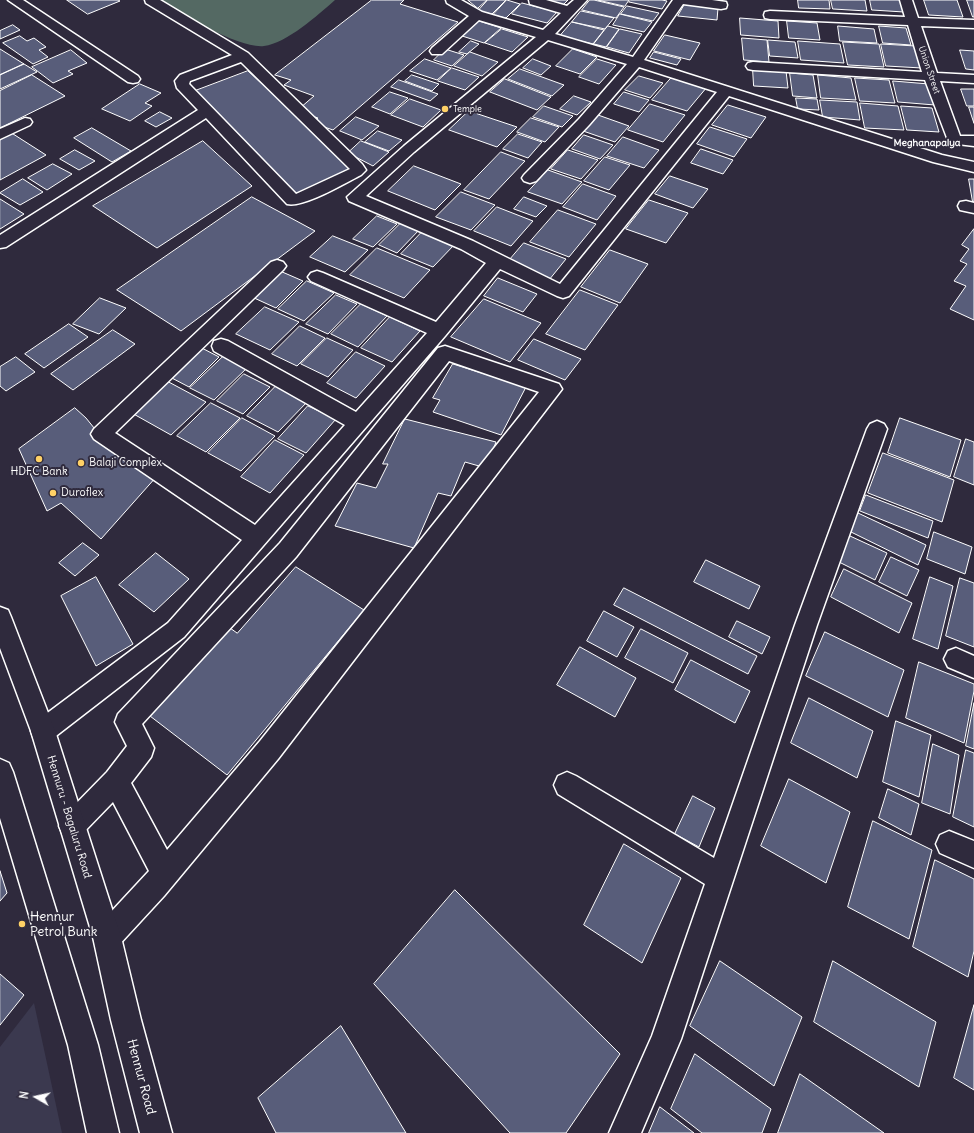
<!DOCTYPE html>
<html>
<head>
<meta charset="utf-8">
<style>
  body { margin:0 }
  #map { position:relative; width:974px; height:1133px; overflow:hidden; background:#2f2a3d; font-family:Delius,sans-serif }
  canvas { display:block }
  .north { position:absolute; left:16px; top:1077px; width:40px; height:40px; -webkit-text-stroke:3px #2f2a3d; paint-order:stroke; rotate:279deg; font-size:11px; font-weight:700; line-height:16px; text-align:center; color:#fff }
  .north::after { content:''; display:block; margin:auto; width:14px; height:18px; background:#fff; clip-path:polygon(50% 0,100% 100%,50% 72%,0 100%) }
</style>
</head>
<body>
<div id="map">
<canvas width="974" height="1133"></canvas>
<div class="north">N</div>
</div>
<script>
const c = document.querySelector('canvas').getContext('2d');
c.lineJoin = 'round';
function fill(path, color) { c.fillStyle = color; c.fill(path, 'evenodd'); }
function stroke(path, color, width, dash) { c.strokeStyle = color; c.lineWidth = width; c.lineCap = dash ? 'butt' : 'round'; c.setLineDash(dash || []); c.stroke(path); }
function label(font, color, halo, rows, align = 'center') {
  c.font = font + ' Delius,sans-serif'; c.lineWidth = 4; c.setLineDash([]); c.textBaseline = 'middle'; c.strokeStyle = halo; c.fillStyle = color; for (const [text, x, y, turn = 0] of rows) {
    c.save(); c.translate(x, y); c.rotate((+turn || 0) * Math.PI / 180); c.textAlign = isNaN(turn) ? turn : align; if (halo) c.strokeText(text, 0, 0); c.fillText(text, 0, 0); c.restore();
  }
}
const built = new Path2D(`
  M34 1003 62 1133H0V1047Z`);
const green = new Path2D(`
  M159 0H335C318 15 287 43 264 46 240 49 180 14 159 0Z`);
const building = new Path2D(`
  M67 0H118L120 1 88 14Z
  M372 0H404L400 4 458 22 333 130 313 123 318 118 303 113 300 108 314 96 284 85 291 80 275 75Z
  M468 0H487L478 8Z
  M488 0H506L492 14 478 11Z
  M507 0 520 4 506 18 493 15Z
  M539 0H568L562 6Z
  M590 0H594L624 7 616 18 582 10Z
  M598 0H629L625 6Z
  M631 0H662L667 1 662 9 629 2Z
  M798 0H829L830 9 799 8Z
  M831 0H865L867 11 833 9Z
  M870 0H900L904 12 872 10Z
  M924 0H957L963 17 929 15Z
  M967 0H974V17H973Z
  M522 3 557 12 547 23 512 14Z
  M685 4 718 8 717 20 678 16Z
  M627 6 659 13 653 21 621 14Z
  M581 11 614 18 605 29 572 22Z
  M620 14 652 22 644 32 613 25Z
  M740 18 778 21 779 38 741 35Z
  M476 20 501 28 484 43 459 35Z
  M787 21 817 23 820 40 789 38Z
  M572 22 604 30 593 44 560 36Z
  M13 25 20 30 0 39V31Z
  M608 26 619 29 606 47 594 44Z
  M838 26 874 29 877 43 840 41Z
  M879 26 906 28 911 45 883 43Z
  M502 29 528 37 512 52 485 43Z
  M620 29 642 34 629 53 607 47Z
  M665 35 700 43 690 60 654 51Z
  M20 36 27 41 34 38 46 47 39 50 48 57 33 64 3 43Z
  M742 38 767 40 769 62 744 60Z
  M768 40 795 42 798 58 770 56Z
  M471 41 479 44 467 54 459 52Z
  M798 41 840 44 844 63 801 60Z
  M843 42 879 44 884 67 848 65Z
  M881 44 916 46 922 68 886 66Z
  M0 49 24 64 0 75Z
  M445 49 464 55 452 66 434 60Z
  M573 49 597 57 580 74 556 66Z
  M71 50 87 63 68 71 73 74 53 83 32 67Z
  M960 50 974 51V70L966 69Z
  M470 52 498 62 482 76 454 66Z
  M654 52 681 59 677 65 650 58Z
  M425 59 451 68 437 80 410 71Z
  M533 59 551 66 541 75 523 68Z
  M597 59 616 65 599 84 579 77Z
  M24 64 37 72 0 89V75Z
  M452 68 479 77 465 90 438 81Z
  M520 69 564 85 552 96 508 79Z
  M753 69 786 71 788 88 754 86Z
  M248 71 355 170 298 195 195 91Z
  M790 73 813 75 817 98 793 96Z
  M32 75 65 96 0 128V91Z
  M412 75 439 84 432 91 405 81Z
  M818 75 851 78 856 100 821 98Z
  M639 76 663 83 650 98 625 90Z
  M673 76 707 87 687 111 652 100Z
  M855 78 889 80 895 103 860 101Z
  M505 79 551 97 537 110 490 92Z
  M399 80 438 94 430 101 391 87Z
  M893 81 929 84 935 105 898 102Z
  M140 84 161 93 145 103 152 106 130 121 102 109Z
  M961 89H974V106H967Z
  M390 92 408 98 390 114 372 107Z
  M624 92 649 100 639 112 614 104Z
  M574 96 591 102 577 115 560 109Z
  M796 98 817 99 819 110 798 109Z
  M410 99 441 110 423 127 391 115Z
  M820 100 857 102 860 120 823 117Z
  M860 103 898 106 904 130 865 128Z
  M650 104 685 115 663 142 628 130Z
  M728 105 766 117 751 138 712 125Z
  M544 106 573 116 562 127 533 117Z
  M901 106 932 108 939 132 907 130Z
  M969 107H974V123Z
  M469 111 517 127 497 147 449 130Z
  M160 112 172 118 156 127 145 121Z
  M598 115 629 126 615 142 583 131Z
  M356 117 379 126 362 140 340 131Z
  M531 118 559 127 545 142 517 132Z
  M710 127 747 139 734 157 697 144Z
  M92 128 131 151 112 162 74 138Z
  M378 131 402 140 389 151 365 142Z
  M10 132 46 155 0 180V138Z
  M518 134 542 142 528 158 503 149Z
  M584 135 613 145 600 159 572 149Z
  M623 137 659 150 644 168 607 156Z
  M203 141 252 186 157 248 93 206Z
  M361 141 389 152 373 166 348 153Z
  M701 149 733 160 723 174 691 163Z
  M75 150 95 161 79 170 60 159Z
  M568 150 598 160 581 179 551 169Z
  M501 152 525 161 489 199 464 190Z
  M605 157 630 165 609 190 584 181Z
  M53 164 72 174 47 190 28 178Z
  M414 166 461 184 435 210 388 191Z
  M548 170 582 182 562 204 528 192Z
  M670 176 708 189 693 208 655 194Z
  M23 179 43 192 20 205 0 193Z
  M969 179H974V202H973Z
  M583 184 616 196 597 220 563 207Z
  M461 192 495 205 471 230 436 217Z
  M252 197 315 231 181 331 117 290Z
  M524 197 547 206 536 217 514 209Z
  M0 199 24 214 0 229Z
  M649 200 688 213 666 243 626 229Z
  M497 207 533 221 511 246 474 231Z
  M558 210 596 224 569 257 530 242Z
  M377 216 397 224 373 247 353 239Z
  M403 221 421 228 397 253 379 245Z
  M974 229V320L950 309 966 286 954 281 967 264 960 261 969 249 962 245Z
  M423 231 455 244 433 267 401 254Z
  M333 236 368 250 345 272 310 257Z
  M524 243 566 259 549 280 507 263Z
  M377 248 430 270 404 298 350 275Z
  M610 250 648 264 620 303 581 287Z
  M280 271 303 281 276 308 252 297Z
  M498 278 537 294 523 312 484 296Z
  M307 281 334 293 304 321 278 309Z
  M580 290 618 305 585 350 546 334Z
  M336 295 357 304 328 334 306 324Z
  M100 298 126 308 99 334 73 324Z
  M484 299 541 323 510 362 451 337Z
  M361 304 387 316 358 347 331 334Z
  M265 307 299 322 270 350 236 334Z
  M390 317 420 331 392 362 361 348Z
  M69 324 88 337 44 368 25 354Z
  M300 326 325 338 297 366 272 354Z
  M113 330 135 344 73 390 51 374Z
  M327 338 353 350 328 377 301 364Z
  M534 339 581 359 565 380 518 360Z
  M200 347 219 357 189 387 168 376Z
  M356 352 385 366 356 398 327 383Z
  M226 354 249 366 214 400 190 388Z
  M16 357 35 372 6 391 0 386V367Z
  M453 364 526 387 501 435 433 412 440 400 433 398Z
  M244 374 270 387 243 414 217 401Z
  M165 380 206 402 171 435 130 412Z
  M277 385 309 400 278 432 247 416Z
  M211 403 240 418 206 452 177 436Z
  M308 406 336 419 306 453 278 439Z
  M75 408 86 418 103 439 157 476 101 539 61 503 47 511 19 449Z
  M242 418 275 436 241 471 208 453Z
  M900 418 961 440 950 477 888 453Z
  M405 419 496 442 486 468 465 462 451 496 438 493 414 548 335 526 357 483 376 488 388 464H383Z
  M966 439 974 442V485L954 477Z
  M275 440 304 455 270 493 241 477Z
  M883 453 954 480 942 522 868 493Z
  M866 495 933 521 928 538 860 511Z
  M858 513 926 545 918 565 849 531Z
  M934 532 972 547 965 574 927 559Z
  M850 536 887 553 875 580 837 561Z
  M83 543 99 555 75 576 59 563Z
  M156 553 189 579 154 612 119 585Z
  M891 557 919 570 907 596 879 582Z
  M706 560 760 586 749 609 694 582Z
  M296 567 364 610 227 775 150 716 230 628 237 633Z
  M844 569 912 603 899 633 831 597Z
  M96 577 133 644 96 666 61 596Z
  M930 577 953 586 938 649 913 639Z
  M960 578 974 583V647L946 636Z
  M624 588 757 656 748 674 614 605Z
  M604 611 634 627 617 657 587 641Z
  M737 621 770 637 762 654 729 637Z
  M641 629 688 653 673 683 625 658Z
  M825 632 904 670 888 717 806 676Z
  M580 647 636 678 615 717 557 685Z
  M691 660 750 691 735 723 675 690Z
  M919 662 974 684V691L964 743 906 718Z
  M809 698 873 731 857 778 791 743Z
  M974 703V749L966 746Z
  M896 721 931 735 919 797 883 782Z
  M933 744 959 755 950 814 922 803Z
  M966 750 974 753V827L953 817Z
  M789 779 850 812 826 883 761 846Z
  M888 789 919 804 911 835 879 818Z
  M693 796 715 808 699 847 675 834Z
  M873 821 932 850 909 939 848 907Z
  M624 844 681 878 642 963 584 925Z
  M935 860 974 879V951L968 977 913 947Z
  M0 871 7 893 0 901Z
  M455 890 620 1054 566 1133H510L374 984Z
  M720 961 802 1017 774 1086 690 1026Z
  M833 961 936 1022 919 1087 814 1022Z
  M0 974 24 995 0 1025Z
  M974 1005V1090L954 1078Z
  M341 1026 406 1133H276L258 1098Z
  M695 1054 771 1109 762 1133H702L671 1109Z
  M800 1074 884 1133H778Z
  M660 1107 694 1133H649Z`);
const minor = new Path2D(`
  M8 0H23L138 76 140 79 138 82 133 83 128 82Z
  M145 0H160L248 53 362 164 366 170 361 175C345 183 304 208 287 204L206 118 6 247 0 248V235L198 110 177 88 175 81 180 75 232 55 146 3ZM241 62 350 169 296 194 189 84 190 81Z
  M446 0H461L482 12 543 30 561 13 530 4 529 0H546L567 6 574 0H587L555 34 633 57 673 0H712L726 2 727 5 726 8 721 9 683 4 644 60 942 155 974 162V172L933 162 729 96 569 296 563 298 557 296 500 269 445 336 184 637 52 739 43 743 34 739 31 731 34 723 168 623 242 540 94 439 91 434 94 429 271 262 277 260 283 262 286 266 283 270 115 433 255 525 345 425 214 351 212 346 214 341 221 339 228 341 356 412 427 333 311 281 308 277 311 273 317 271 323 273 436 322 486 263 461 249 349 201 347 197 404 146 536 37 479 20 442 54H432L430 51 432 48 469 16 447 3ZM548 40 627 64 579 119 524 175 522 178 524 181 530 183 536 181 589 125 639 67 717 92 560 284 473 241 366 196 414 152Z
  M900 0H912L918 18 974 20V28L921 26 937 73 974 75V83L940 81 960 136H974V146L949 143 925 80 753 70 748 69 746 66 748 63 753 62 922 72 908 25 770 19 765 18 764 15 765 12 770 11 905 17Z
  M25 118 30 119 32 122 30 125 0 139V129Z
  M966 201 974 203V213L960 210 958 206 960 202Z
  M445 346 559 384 562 389 278 759 164 896 117 947 107 951 97 947 93 937 97 927 149 871 113 802 81 835 72 839 63 835 59 826 63 817 107 772 127 746 115 722 118 714 280 543 438 348ZM449 361 539 392 260 741 167 850 131 783 151 757 154 748 142 724 296 557Z
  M877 421 884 424 887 429 817 625 681 1039 641 1133H609L652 1036 705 884 558 794 554 785 558 776 567 772 576 776 714 858 795 625 867 429 870 424Z
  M956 648 974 656V678L948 667 944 659 948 651Z
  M949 831 974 841V868L940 853 936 844 940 835Z`);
const major = new Path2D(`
  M0 607 8 610 11 617 55 731 121 937 141 1020 172 1133H140L111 1020 93 937 31 731 0 648Z
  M0 759 9 763 13 772 98 1045 119 1133H87L68 1045 0 818Z`);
const markers = [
  [445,109,4,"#ffd166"],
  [39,459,4,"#ffd166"],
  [81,463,4,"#ffd166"],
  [53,493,4,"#ffd166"],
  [22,924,4,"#ffd166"]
];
const farStreetnames = [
  ["Union Street",929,70,71]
];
const farPoinames = [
  ["Temple",453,109]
];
const farNeighbourhoodnames = [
  ["Meghanapalya",927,143]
];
const poiNames = [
  ["Balaji Complex",89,463],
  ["HDFC Bank",39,472,"center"],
  ["Duroflex",61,493]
];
const streetNames = [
  ["Hennuru - Bagaluru Road",69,817,73]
];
const nearPoinames = [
  ["Hennur",30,917],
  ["Petrol Bunk",30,932]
];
const nearStreetnames = [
  ["Hennur Road",141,1077,75]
];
fill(built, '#3b394f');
fill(green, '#546963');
fill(building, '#585d7a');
stroke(building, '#fff', 1);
stroke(minor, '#fff', 3);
stroke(major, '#fff', 3);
fill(minor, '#2f2a3d');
fill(major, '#2f2a3d');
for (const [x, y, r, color] of markers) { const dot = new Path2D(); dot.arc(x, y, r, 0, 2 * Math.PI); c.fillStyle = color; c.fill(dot); stroke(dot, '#2f2a3d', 1.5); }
label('9px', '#fff', '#2f2a3d', farStreetnames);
label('9px', '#fff', '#2f2a3d', farPoinames, 'left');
label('bold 10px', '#fff', '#2f2a3d', farNeighbourhoodnames);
label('11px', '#fff', '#2f2a3d', poiNames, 'left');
label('11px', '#fff', '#2f2a3d', streetNames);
label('13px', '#fff', '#2f2a3d', nearPoinames, 'left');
label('13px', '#fff', '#2f2a3d', nearStreetnames);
</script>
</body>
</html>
